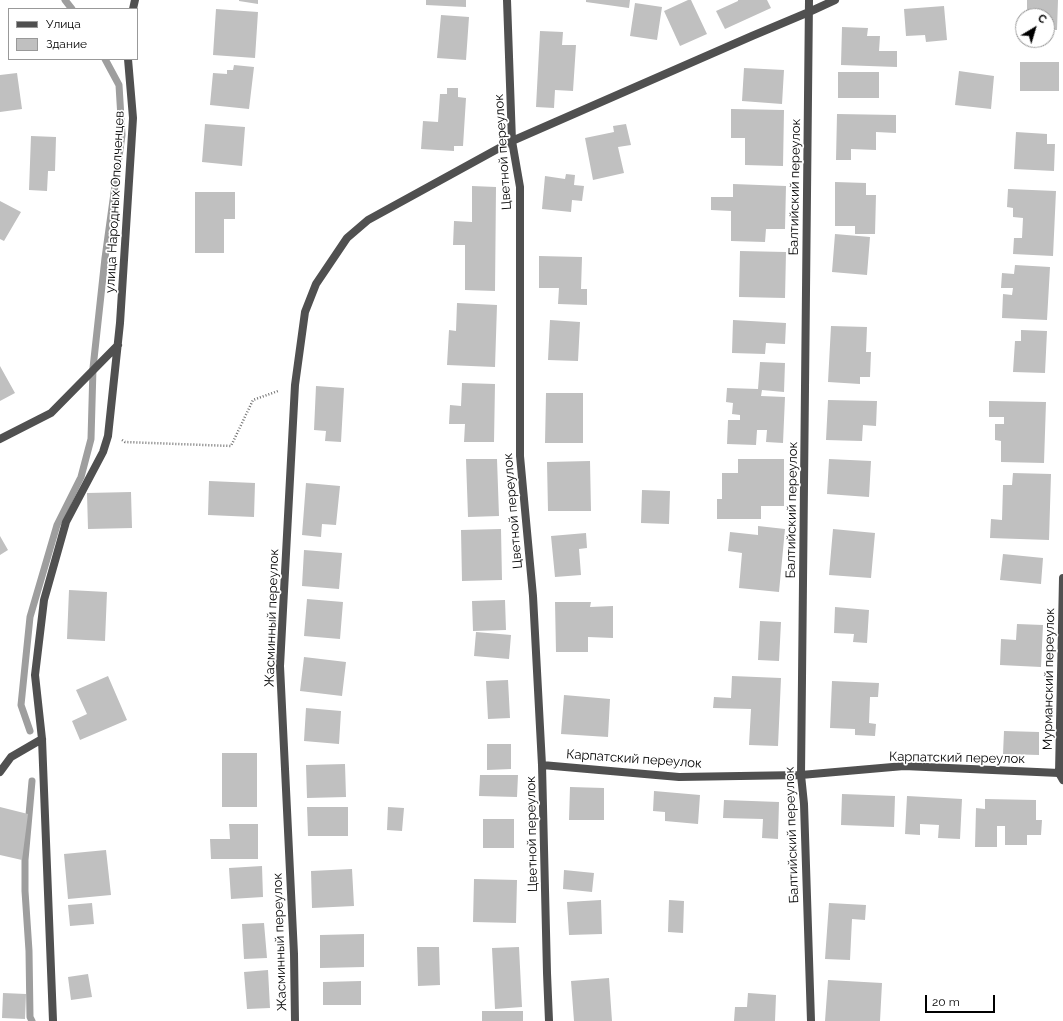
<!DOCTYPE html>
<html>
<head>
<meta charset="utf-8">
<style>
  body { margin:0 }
  #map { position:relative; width:1063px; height:1021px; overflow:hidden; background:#fff; font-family:Raleway,sans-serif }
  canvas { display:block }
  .legend { position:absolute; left:8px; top:8px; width:130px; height:52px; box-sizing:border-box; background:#fff; border:1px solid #999; margin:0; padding:5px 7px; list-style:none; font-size:12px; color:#000 }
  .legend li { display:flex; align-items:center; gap:8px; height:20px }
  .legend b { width:20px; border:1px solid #999 }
  .north { position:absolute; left:1015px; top:8px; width:40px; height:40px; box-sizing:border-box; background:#fff; border:1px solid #999; border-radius:50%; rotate:38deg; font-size:11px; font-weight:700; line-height:16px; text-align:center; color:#000 }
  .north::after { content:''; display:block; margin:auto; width:14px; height:18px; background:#000; clip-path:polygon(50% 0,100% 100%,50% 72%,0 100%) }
  .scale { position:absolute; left:925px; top:995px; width:70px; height:18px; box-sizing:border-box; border:2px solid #000; border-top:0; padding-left:5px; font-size:12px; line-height:14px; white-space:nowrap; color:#000; -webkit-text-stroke:3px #fff; paint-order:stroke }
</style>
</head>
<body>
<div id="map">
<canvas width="1063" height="1021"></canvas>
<ul class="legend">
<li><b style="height:5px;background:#505050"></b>Улица</li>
<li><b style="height:11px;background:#c0c0c0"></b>Здание</li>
</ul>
<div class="north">С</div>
<div class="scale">20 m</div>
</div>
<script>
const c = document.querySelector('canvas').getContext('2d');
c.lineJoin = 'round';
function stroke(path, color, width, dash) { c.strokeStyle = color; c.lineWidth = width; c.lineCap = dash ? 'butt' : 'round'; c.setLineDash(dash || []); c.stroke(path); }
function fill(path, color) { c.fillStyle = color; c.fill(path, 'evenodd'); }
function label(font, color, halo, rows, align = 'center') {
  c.font = font + ' Raleway,sans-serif'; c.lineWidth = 3.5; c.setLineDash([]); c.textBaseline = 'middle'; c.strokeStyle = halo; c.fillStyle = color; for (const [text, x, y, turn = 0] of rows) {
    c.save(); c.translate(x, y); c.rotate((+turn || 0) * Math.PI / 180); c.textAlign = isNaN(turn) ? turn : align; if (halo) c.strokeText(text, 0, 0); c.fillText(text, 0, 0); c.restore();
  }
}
const stream = new Path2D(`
  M65 0 72 9
  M30 731 21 705 30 617 57 525 81 477 91 439 93 368 105 258 122 135 119 85 105 59
  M32 1021 30 1017 29 951 25 891V860L32 781`);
const building = new Path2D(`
  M239 0H258V4L239 1Z
  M426 0H466V7L426 5Z
  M586 0H630L629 8 586 2Z
  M688 0H691L707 34 680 46 664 11Z
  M738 0H767L771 8 725 29 716 11 738 1Z
  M1027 0H1058L1057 30H1047V16H1027Z
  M635 3 662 7 657 40 630 36Z
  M944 6 947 40 926 42 925 35 906 36 904 9Z
  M216 9 258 12 255 58 213 55Z
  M441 15 469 17 466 60 437 58Z
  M842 27 868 28 867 36H880L879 51H897V67L841 65Z
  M540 31 563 32 562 45H576L573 91 555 90 554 108 536 107Z
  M1020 62H1059V91H1020Z
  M234 65 254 67 249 109 210 105 213 73 227 74V70H233Z
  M744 68 784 70 782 104 742 101Z
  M959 71 994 76 991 109 955 105Z
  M838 72H879V98H838Z
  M17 73 22 109 0 112V75Z
  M447 88H458V97L466 98 463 146H454V151L421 149 423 121 438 122 440 94H447Z
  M731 109 784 110 783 166 745 165V138H731Z
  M837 114 896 115V133L876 132V150L851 149V160H836Z
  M205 124 245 127 242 166 202 162Z
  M626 124 631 145 618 147 624 173 593 180 585 138 614 132 613 126Z
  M1016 132 1047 134V144H1055L1054 171 1014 169Z
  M31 136 56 137 55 171H48L47 191 29 190Z
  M566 174 575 175 574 185 584 186 582 201 572 200 571 212 542 209 545 176 565 179Z
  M835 182 866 183V195H876L875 234H855V226H835Z
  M733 184 786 186 785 229H766L765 242 731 241V211L711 210V197H733Z
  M472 186 496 187 495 291 465 290V245H453L454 221 472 222Z
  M1008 189 1056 191 1053 256 1013 254 1014 238H1022L1023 218 1013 217V208L1007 207Z
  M195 192H235V219H224V253H195Z
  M0 201 21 212 4 241 0 239Z
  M835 234 870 237 867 275 832 272Z
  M740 251 786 252 785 298 739 297Z
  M539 256 582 257 581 289H587V305L558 304 559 288H539Z
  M1015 265 1050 267 1047 320 1002 318 1003 294 1012 295 1013 288H1001L1002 273 1014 274Z
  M457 303 497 305 495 367 447 365 449 330 456 331Z
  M550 320 580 322 578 361 548 360Z
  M733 320 786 323 785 344 766 343 765 354 732 353Z
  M831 326 867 327 866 352H871L870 377H860V384L828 382Z
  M1021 330 1047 331 1045 373 1013 372 1015 341H1021Z
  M760 362 785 363 784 392 762 390 761 396 785 397 783 443 766 442 767 430H757L756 445 727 444 728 420H740V415L732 414 733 403 726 402 727 388 758 389Z
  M0 366 15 393 0 401Z
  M462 383 495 384 494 442H464L465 424H449L450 405 461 406Z
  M316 386 344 388 341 442 325 441 326 431 314 430Z
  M546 393H583V443H545Z
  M828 400 877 401 876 426 863 425 862 441 826 440Z
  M989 401 1046 402 1044 463 1001 462V441L995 440V424H1004V417H989Z
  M466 459H497L499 516 468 517Z
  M738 459H784V506H761V519H717V499H722V473H738Z
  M829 459 871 461 869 497 827 494Z
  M590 461 591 511H548L547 462Z
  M1013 473 1051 474 1049 540 990 538 991 519 1002 520 1003 485H1012Z
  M209 481 255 483 254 517 208 515Z
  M306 483 340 486 336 525 322 524 321 537 302 535Z
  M642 490 670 491 669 524 641 523Z
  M131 492 132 528 88 529 87 493Z
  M758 526 785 529 779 592 739 588 742 553 728 551 730 532 758 535Z
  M501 529 502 580 462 581 461 530Z
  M833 529 875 533 871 578 829 575Z
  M586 533 587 548 579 549 581 575 555 577 551 536Z
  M0 536 8 550 0 555Z
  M304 550 342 553 339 589 302 586Z
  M1003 554 1043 558 1041 584 1000 580Z
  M69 590 107 592 105 641 67 639Z
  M307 599 343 602 340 639 304 636Z
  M505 600 506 630 473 631 472 601Z
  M555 602H591L590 607 613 606V638L588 637V652H556Z
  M835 607 869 610 867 643 853 642 854 634 834 633Z
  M760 621 781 622 779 661 758 660Z
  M1017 624 1043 625 1041 667 1000 665 1001 639 1016 640Z
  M476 632 511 635 509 659 474 656Z
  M304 657 346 662 342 696 300 691Z
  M108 676 127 720 80 740 72 721 87 714 76 690Z
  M732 676 781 678 778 746 749 745 751 709 713 708 714 697 731 698Z
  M508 680 510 718 488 719 486 681Z
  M832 681 879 683 878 697H870L869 723 876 724 875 736 855 735V729L830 728Z
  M564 695 610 699 608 737 561 734Z
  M306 708 341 711 339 744 304 741Z
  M1004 731 1039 732V755L1003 754Z
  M487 744H511V769L487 770Z
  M222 753H257V807H222Z
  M345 764 346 797 307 798 306 765Z
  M480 775H518L517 797 479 796Z
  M570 787 604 788V820H569Z
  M654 791 700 795 698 824 665 821V812L653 811Z
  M842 794 895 796 894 827 841 825Z
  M907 796 962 799 960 839 938 838 939 825 920 824V835L905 834Z
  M985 799 1036 800V820H1042L1041 835H1027V845H1005V826H997V847H975L976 808 985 809Z
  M724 800 779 802 778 839 762 838 763 819 723 818Z
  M0 807 28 814 22 860 0 855Z
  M307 807H348V836H308Z
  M388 807 404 808 402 831 387 830Z
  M483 819H514V848H483Z
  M229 824H258V859H211L210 839H230Z
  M106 850 111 895 68 899 64 854Z
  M262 866 263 897 231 899 229 868Z
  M352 869 354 906 312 908 311 871Z
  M564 870 594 873 592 892 563 889Z
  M474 879 517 880 516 923 473 922Z
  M601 900 602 934 569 935 567 902Z
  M669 900 684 901 683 933 668 932Z
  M92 903 94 924 70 926 68 905Z
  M829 903 866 905 865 920 852 919 850 960 825 959Z
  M264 923 267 958 244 959 242 924Z
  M364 934V967L320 968V935Z
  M417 947H439L440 985 418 986Z
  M519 947 522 1007 495 1009 492 948Z
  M268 970 270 1008 247 1009 244 972Z
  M88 974 92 997 71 1000 68 977Z
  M609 978 612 1021H574L571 981Z
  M828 980 882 983 880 1021H825Z
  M361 981V1005H323V982Z
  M3 993 26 994 25 1019 2 1018Z
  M748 993 776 995 775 1021H734L735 1007H747Z
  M482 1011H523V1021H482Z`);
const path = new Path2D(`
  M122 440 125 442 231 446 253 400 278 391`);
const lane = new Path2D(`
  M1059 773 1063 780`);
const street = new Path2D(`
  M507 0 512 141 520 187V456L533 596 542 765 547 973 549 1021
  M809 0 801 775 804 804 811 1021
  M133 9 135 0
  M0 439 51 413 118 345
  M542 765 679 777 801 775 904 766 1059 773 1063 578
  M0 772 11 757 42 739
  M53 1021 42 739 35 675 44 600 66 522 103 452 108 436 120 323 133 118 128 59
  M295 1021 294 954 280 666 295 385 305 312 316 284 347 238 368 220 512 141 752 36 809 12 835 0`);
const streetNames = [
  ["Цветной переулок",503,152,-94],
  ["Балтийский переулок",795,187,-89],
  ["улица Народных Ополченцев",115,202,-87],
  ["Балтийский переулок",792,510,-89],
  ["Цветной переулок",513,511,-95],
  ["Жасминный переулок",272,618,-88],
  ["Мурманский переулок",1049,679,-89],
  ["Карпатский переулок",957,758,1],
  ["Карпатский переулок",634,759,4],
  ["Цветной переулок",532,834,-91],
  ["Балтийский переулок",792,835,-92],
  ["Жасминный переулок",280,942,-92]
];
stroke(stream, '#9e9e9e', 7);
fill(building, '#c0c0c0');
stroke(path, '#727272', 2.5, [1, 2]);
stroke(lane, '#505050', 8);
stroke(street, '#505050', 8);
label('13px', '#000', '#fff', streetNames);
</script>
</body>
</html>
